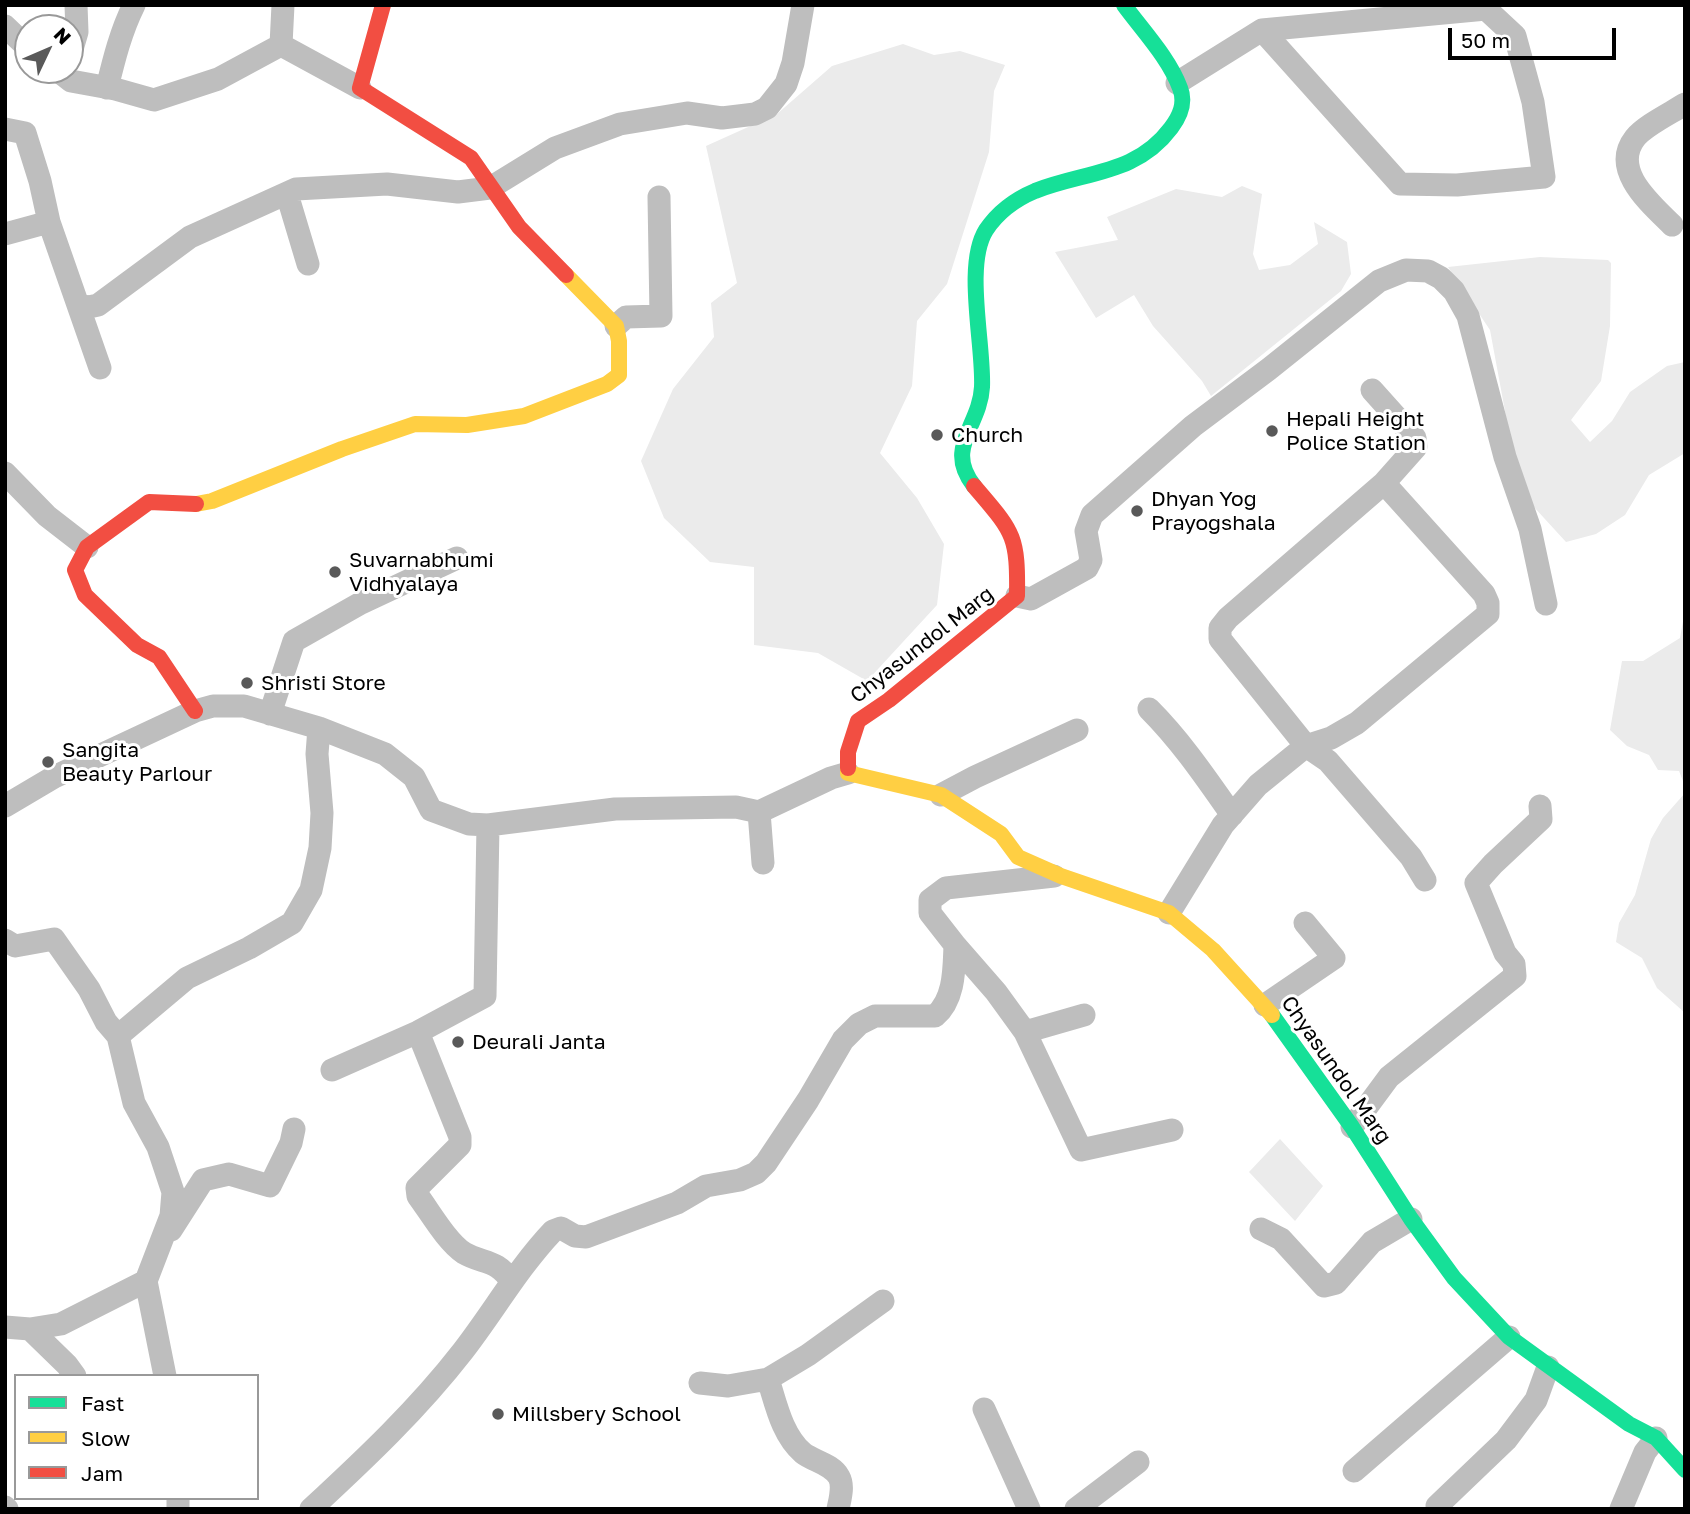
<!DOCTYPE html>
<html>
<head>
<meta charset="utf-8">
<style>
  body { margin:0 }
  #map { position:relative; width:1690px; height:1514px; overflow:hidden; background:#fff; font-family:"Golos Text",sans-serif }
  canvas { display:block }
  .frame { position:absolute; inset:0; border:7px solid #000; pointer-events:none }
  .legend { position:absolute; left:14px; top:1374px; width:245px; height:126px; box-sizing:border-box; background:#fff; border:2px solid #999; margin:0; padding:9px 12px; list-style:none; font-size:21px; color:#000 }
  .legend li { display:flex; align-items:center; gap:14px; height:35px }
  .legend b { width:35px; border:2px solid #999 }
  .north { position:absolute; left:14px; top:14px; width:70px; height:70px; box-sizing:border-box; background:#fff; border:2px solid #999; border-radius:50%; rotate:46deg; font-size:19px; font-weight:700; line-height:28px; text-align:center; color:#000 }
  .north::after { content:''; display:block; margin:auto; width:24px; height:32px; background:#595959; clip-path:polygon(50% 0,100% 100%,50% 72%,0 100%) }
  .scale { position:absolute; left:1448px; top:28px; width:168px; height:32px; box-sizing:border-box; border:4px solid #000; border-top:0; padding-left:9px; font-size:21px; line-height:24px; white-space:nowrap; color:#000; -webkit-text-stroke:5px #fff; paint-order:stroke }
</style>
</head>
<body>
<div id="map">
<canvas width="1690" height="1514"></canvas>
<div class="frame"></div>
<ul class="legend">
<li><b style="height:9px;background:#16e098"></b>Fast</li>
<li><b style="height:9px;background:#ffcf43"></b>Slow</li>
<li><b style="height:9px;background:#f24e42"></b>Jam</li>
</ul>
<div class="north">N</div>
<div class="scale">50 m</div>
</div>
<script>
const c = document.querySelector('canvas').getContext('2d');
c.lineJoin = 'round';
function fill(path, color) { c.fillStyle = color; c.fill(path, 'evenodd'); }
function stroke(path, color, width, dash) { c.strokeStyle = color; c.lineWidth = width; c.lineCap = dash ? 'butt' : 'round'; c.setLineDash(dash || []); c.stroke(path); }
function label(font, color, halo, rows, align = 'center') {
  c.font = font + ' "Golos Text",sans-serif'; c.lineWidth = 6; c.setLineDash([]); c.textBaseline = 'middle'; c.strokeStyle = halo; c.fillStyle = color; for (const [text, x, y, turn = 0] of rows) {
    c.save(); c.translate(x, y); c.rotate((+turn || 0) * Math.PI / 180); c.textAlign = isNaN(turn) ? turn : align; if (halo) c.strokeText(text, 0, 0); c.fillText(text, 0, 0); c.restore();
  }
}
const green = new Path2D(`
  M903 44 934 55 960 51 1005 65 994 91 989 152 947 284 917 321 912 386 880 453 917 498 944 544 937 605 867 681 818 653 754 645V567L710 562 664 518 641 461 673 389 714 337 711 303 737 283 706 146 777 114 832 66Z
  M1242 186 1262 194 1253 254 1259 270 1290 265 1318 244 1314 222 1347 242 1351 274 1341 291 1211 396 1202 381 1153 326 1134 295 1096 318 1055 252 1118 240 1107 217 1176 189 1222 197Z
  M1540 257 1608 260 1611 263 1610 326 1601 381 1571 420 1590 442 1612 421 1630 392 1667 366 1685 362V453L1649 475 1625 515 1596 534 1566 542 1533 506 1509 455 1505 411 1490 330 1448 267Z
  M1685 610V786L1679 771 1658 770 1649 755 1627 746 1610 730 1622 661H1643L1680 638Z
  M1685 793V1013L1657 988 1642 958 1616 942 1619 923 1635 895 1651 839 1663 818Z
  M1280 1139 1323 1186 1295 1221 1249 1172Z`);
const street = new Path2D(`
  M5 26 28 48
  M281 45 283 5
  M70 56 77 32 76 5
  M57 70 71 81 115 89 154 100 218 79 281 45 360 88
  M1177 83 1262 30 1486 9 1515 36 1533 102 1544 177 1457 185 1400 184 1262 30
  M107 88C114 59 121 31 134 5
  M5 129 25 133 40 181 49 222 5 234
  M287 194 308 264
  M49 222 78 305 89 307 98 305 190 237 296 189 387 184 458 192 490 188 555 148 620 124 687 113 722 118 755 114 767 108 786 84 793 63 803 5
  M1672 225C1651 204 1610 170 1635 138 1644 126 1671 113 1685 104
  M78 305 100 368
  M616 326 626 317 661 316 659 197
  M1372 390 1415 438 1416 447 1384 483 1228 618 1220 628V639L1306 746 1331 738 1357 723 1488 614V603L1484 594 1384 483
  M5 473 47 516 87 547
  M1017 596 1031 599 1087 568 1091 560 1086 531 1092 515 1193 426 1269 369 1379 281 1406 270 1428 271 1441 278 1454 291 1468 316 1505 457 1530 529 1546 604
  M1149 709C1181 741 1206 778 1232 815
  M270 714 294 641 361 603 457 558
  M941 795 975 777 1077 730
  M5 806 54 777 195 711 213 706H244L319 728 385 754 414 777 431 810 469 824 488 825 615 809 736 807 759 812 831 778 848 773
  M759 812 763 863
  M1169 913 1223 825 1258 785 1306 746 1328 761 1411 857 1425 880
  M5 940 15 946 54 939 89 989 106 1022 118 1036 134 1103 158 1147 173 1192 171 1216 146 1281 61 1324 30 1329 5 1327
  M955 945 996 992 1025 1032 1084 1015
  M1265 1005 1334 958 1305 923
  M418 1032 460 1137V1145L417 1188 418 1196C430 1212 447 1242 464 1253 483 1264 497 1259 511 1281
  M1025 1032 1081 1150 1172 1130
  M118 1036 187 978 249 948 292 923 311 890 320 848 322 813 317 754 319 728
  M332 1070 418 1032 485 996 488 825
  M1352 1127 1389 1077 1515 976 1514 964 1505 953 1476 883 1493 864 1541 819 1540 806
  M1261 1229 1281 1239 1324 1286 1336 1283 1372 1242 1411 1219
  M171 1230 203 1180 229 1174 270 1186 291 1143 294 1129
  M146 1281 165 1376
  M30 1329 67 1365 75 1376
  M700 1383 728 1386 768 1379
  M984 1409 1029 1509
  M1354 1471 1509 1337
  M178 1498V1509
  M1437 1506 1506 1440 1536 1400 1548 1367
  M5 1507 7 1509
  M311 1509C365 1459 418 1409 463 1351 494 1311 518 1268 553 1231L561 1228 575 1236 586 1237 677 1203 706 1186 740 1180 756 1173 766 1163 808 1100 843 1040 859 1024 875 1016H935C955 999 954 968 955 945L930 913V900L946 888 1054 876
  M838 1509C840 1499 844 1486 839 1477 832 1464 813 1461 803 1453 782 1435 776 1404 768 1379L808 1355 883 1301
  M1076 1509 1138 1462
  M1621 1509 1645 1452 1656 1438`);
const fast = new Path2D(`
  M974 486C944 448 980 426 982 387 984 345 964 265 986 230 998 212 1016 199 1035 191 1086 171 1136 175 1171 128 1180 116 1186 103 1180 88 1169 58 1143 31 1124 5
  M1272 1015 1352 1127 1411 1219 1454 1278 1509 1337 1629 1424 1656 1438 1685 1470`);
const slow = new Path2D(`
  M196 504 212 501 342 449 415 424 467 425 524 416 607 384 619 375V341L616 326 566 275
  M848 768V773L941 795 1001 834 1018 857 1061 876 1169 913 1213 950 1272 1015`);
const jam = new Path2D(`
  M383 5 360 88 471 158 519 227 566 275
  M195 711 159 657 137 645 85 595 75 570 87 547 149 502 196 504
  M848 768V752L858 721 889 700 1017 596C1018 534 1013 532 974 486`);
const markers = [
  [1272,431,7,"#595959"],
  [937,435,7,"#595959"],
  [1137,511,7,"#595959"],
  [335,572,7,"#595959"],
  [247,683,7,"#595959"],
  [48,762,7,"#595959"],
  [458,1042,7,"#595959"],
  [498,1414,7,"#595959"]
];
const poiNames = [
  ["Hepali Height",1286,419],
  ["Police Station",1286,443],
  ["Church",951,435],
  ["Dhyan Yog",1151,499],
  ["Prayogshala",1151,523],
  ["Suvarnabhumi",349,560],
  ["Vidhyalaya",349,584],
  ["Shristi Store",261,683],
  ["Sangita",62,750],
  ["Beauty Parlour",62,774],
  ["Deurali Janta",472,1042],
  ["Millsbery School",512,1414]
];
const streetNames = [
  ["Chyasundol Marg",922,645,-38],
  ["Chyasundol Marg",1336,1070,55]
];
fill(green, '#ebebeb');
stroke(street, '#bebebe', 23);
stroke(fast, '#16e098', 16);
stroke(slow, '#ffcf43', 16);
stroke(jam, '#f24e42', 16);
for (const [x, y, r, color] of markers) { const dot = new Path2D(); dot.arc(x, y, r, 0, 2 * Math.PI); c.fillStyle = color; c.fill(dot); stroke(dot, '#fff', 2.5); }
label('21px', '#000', '#fff', poiNames, 'left');
label('21px', '#000', '#fff', streetNames);
</script>
</body>
</html>
